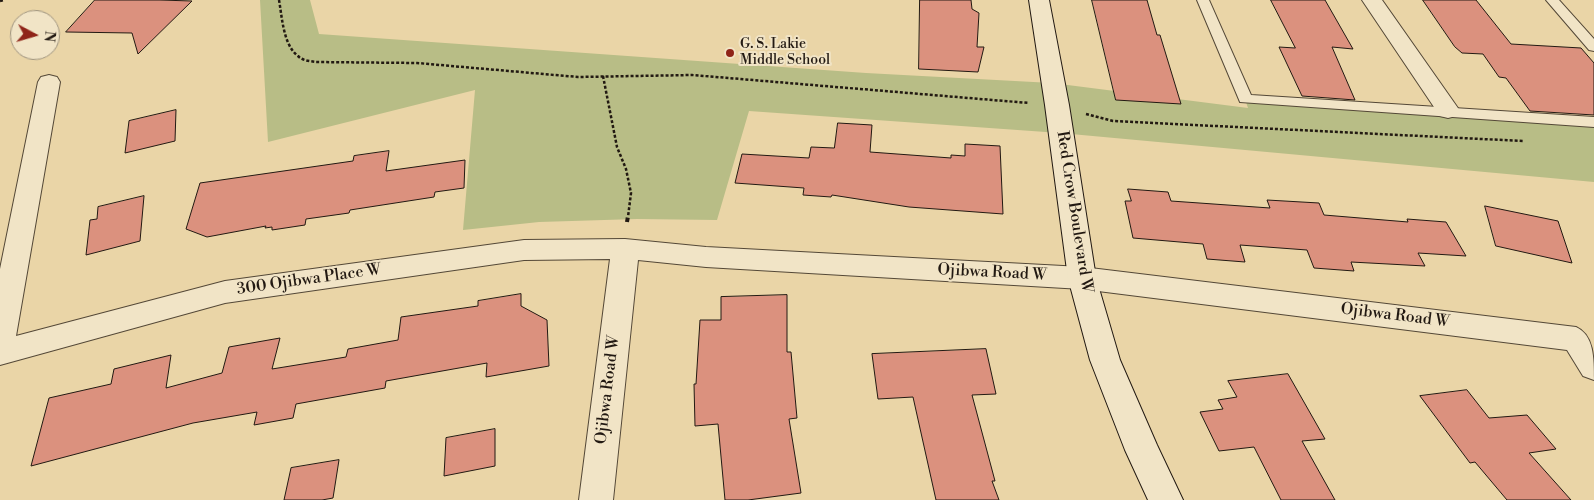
<!DOCTYPE html>
<html>
<head>
<meta charset="utf-8">
<style>
  body { margin:0 }
  #map { position:relative; width:1594px; height:500px; overflow:hidden; background:#ead5a7; font-family:"Libre Bodoni",serif }
  canvas { display:block }
  .north { position:absolute; left:10px; top:10px; width:50px; height:50px; box-sizing:border-box; background:#f1e4c6; border:1px solid #9e937e; border-radius:50%; rotate:96deg; font-size:14px; font-weight:700; line-height:20px; text-align:center; color:#221912 }
  .north::after { content:''; display:block; margin:auto; width:18px; height:22px; background:#8f2418; clip-path:polygon(50% 0,100% 100%,50% 72%,0 100%) }
</style>
</head>
<body>
<div id="map">
<canvas width="1594" height="500"></canvas>
<div class="north">N</div>
</div>
<script>
const c = document.querySelector('canvas').getContext('2d');
c.lineJoin = 'round';
function fill(path, color) { c.fillStyle = color; c.fill(path, 'evenodd'); }
function stroke(path, color, width, dash) { c.strokeStyle = color; c.lineWidth = width; c.lineCap = dash ? 'butt' : 'round'; c.setLineDash(dash || []); c.stroke(path); }
function label(font, color, halo, rows, align = 'center') {
  c.font = font + ' "Libre Bodoni",serif'; c.lineWidth = 4; c.setLineDash([]); c.textBaseline = 'middle'; c.strokeStyle = halo; c.fillStyle = color; for (const [text, x, y, turn = 0] of rows) {
    c.save(); c.translate(x, y); c.rotate((+turn || 0) * Math.PI / 180); c.textAlign = isNaN(turn) ? turn : align; if (halo) c.strokeText(text, 0, 0); c.fillText(text, 0, 0); c.restore();
  }
}
const green = new Path2D(`
  M260 0H310L319 34 866 73 1052 83 1248 108 1245 99 1594 122V182L1060 133 749 111 717 220 637 219 539 222 463 230 475 90 268 142Z`);
const building = new Path2D(`
  M95 0H160L192 1 138 54 132 33 66 32Z
  M920 0H971L972 9 979 13 977 47H984L978 72 919 69Z
  M1092 0H1147L1157 35H1160L1181 104 1116 100Z
  M1271 0H1325L1353 49 1332 47 1355 100 1302 96 1279 47 1295 48Z
  M1423 0H1476L1511 44 1581 48 1594 63V115L1530 111 1506 78 1499 77 1483 54 1462 53 1455 47Z
  M176 110 175 141 125 153 129 121Z
  M838 123 872 125 870 152 951 158V155L965 156V144L1000 146 1003 214 909 207 832 195 831 197 803 195 804 188 735 183 742 154 809 158 811 147 834 148Z
  M389 151 386 171 465 160 464 188 435 192 434 197 350 210 349 213 306 219 305 225 272 230V227L265 228 266 226 207 237 186 229 200 183 353 161 354 156Z
  M1128 189 1168 192 1171 201 1270 208 1267 200 1319 203 1324 215 1408 222 1407 219 1446 222 1466 256 1418 253 1425 266 1351 262 1354 271 1314 268 1307 250 1240 245 1245 262 1207 259 1203 244 1133 238 1125 201H1131Z
  M144 196 140 241 86 255 90 220 97 219 98 207Z
  M1485 206 1558 221 1572 263 1496 246Z
  M521 294V306L547 320 549 366 486 377 487 363 386 381 385 388 296 404 293 418 254 425 257 412 193 423 31 466 49 398 111 384 114 369 171 355 166 388 222 373 229 347 280 338 272 369 346 357 348 349 398 340 401 317 478 306V301Z
  M787 295V352H791L797 418 789 419 801 493 748 500H725L718 424 695 426 694 384H696L700 320H721V297Z
  M986 349 996 394 972 395 995 481H992L999 500H936L913 397 878 399 872 354Z
  M1288 374 1325 439 1302 441 1335 500H1281L1254 447 1219 451 1200 412 1223 409 1218 400 1237 397 1228 381Z
  M1467 390 1489 418 1527 415 1556 449 1529 453 1571 500H1507L1475 462 1470 463 1420 396Z
  M495 429V466L444 476 446 438Z
  M339 460 333 498 322 500H284L291 468Z`);
const pathFar1 = new Path2D(`
  M279 0C282 16 283 45 298 56 303 61 310 61 316 62L417 63 578 77 692 75 1029 103
  M0 1 4 0
  M603 76 617 147 626 169 631 193 628 217
  M1086 114 1113 121 1523 141`);
const path = new Path2D(`
  M627 222 628 216`);
const lane = new Path2D(`
  M1197 0H1209L1251 95 1594 117V127L1240 102Z
  M1546 0H1559L1594 39V51L1589 50Z`);
const street = new Path2D(`
  M1362 0H1382L1460 111 1456 116 1448 118 1440 116Z
  M49 75 57 77 60 82 16 336 225 281 524 240 625 239 706 247 1082 267 1576 327C1594 335 1594 358 1594 380L1583 376 1567 350 1082 289 706 267 638 260 613 500H579L610 259 524 260 225 303 0 365V269L38 82 41 77Z`);
const secondary = new Path2D(`
  M1029 0H1049L1069 105 1096 278 1120 360 1157 445 1183 500H1148L1125 450 1090 360 1068 278 1045 105Z`);
const markers = [
  [730,53,5,"#8f2418"]
];
const farPoinames = [
  ["G. S. Lakie",740,45],
  ["Middle School",740,61]
];
const streetNames = [
  ["Red Crow Boulevard W",1074,212,81],
  ["Ojibwa Road W",992,273,3],
  ["300 Ojibwa Place W",309,280,-8],
  ["Ojibwa Road W",1395,316,7],
  ["Ojibwa Road W",608,390,-83]
];
fill(green, '#b8bd86');
fill(building, '#db917e');
stroke(building, '#221912', 1);
stroke(lane, '#544837', 2);
stroke(street, '#544837', 2);
stroke(secondary, '#221912', 2);
stroke(pathFar1, '#221912', 2.5, [3, 2]);
stroke(path, '#221912', 4, [4.5, 2.5]);
fill(lane, '#f1e4c6');
fill(street, '#f1e4c6');
fill(secondary, '#f1e4c6');
for (const [x, y, r, color] of markers) { const dot = new Path2D(); dot.arc(x, y, r, 0, 2 * Math.PI); c.fillStyle = color; c.fill(dot); stroke(dot, '#f1e4c6', 2); }
label('14px', '#221912', '#f1e4c6', farPoinames, 'left');
label('16px', '#221912', '#f1e4c6', streetNames);
</script>
</body>
</html>
